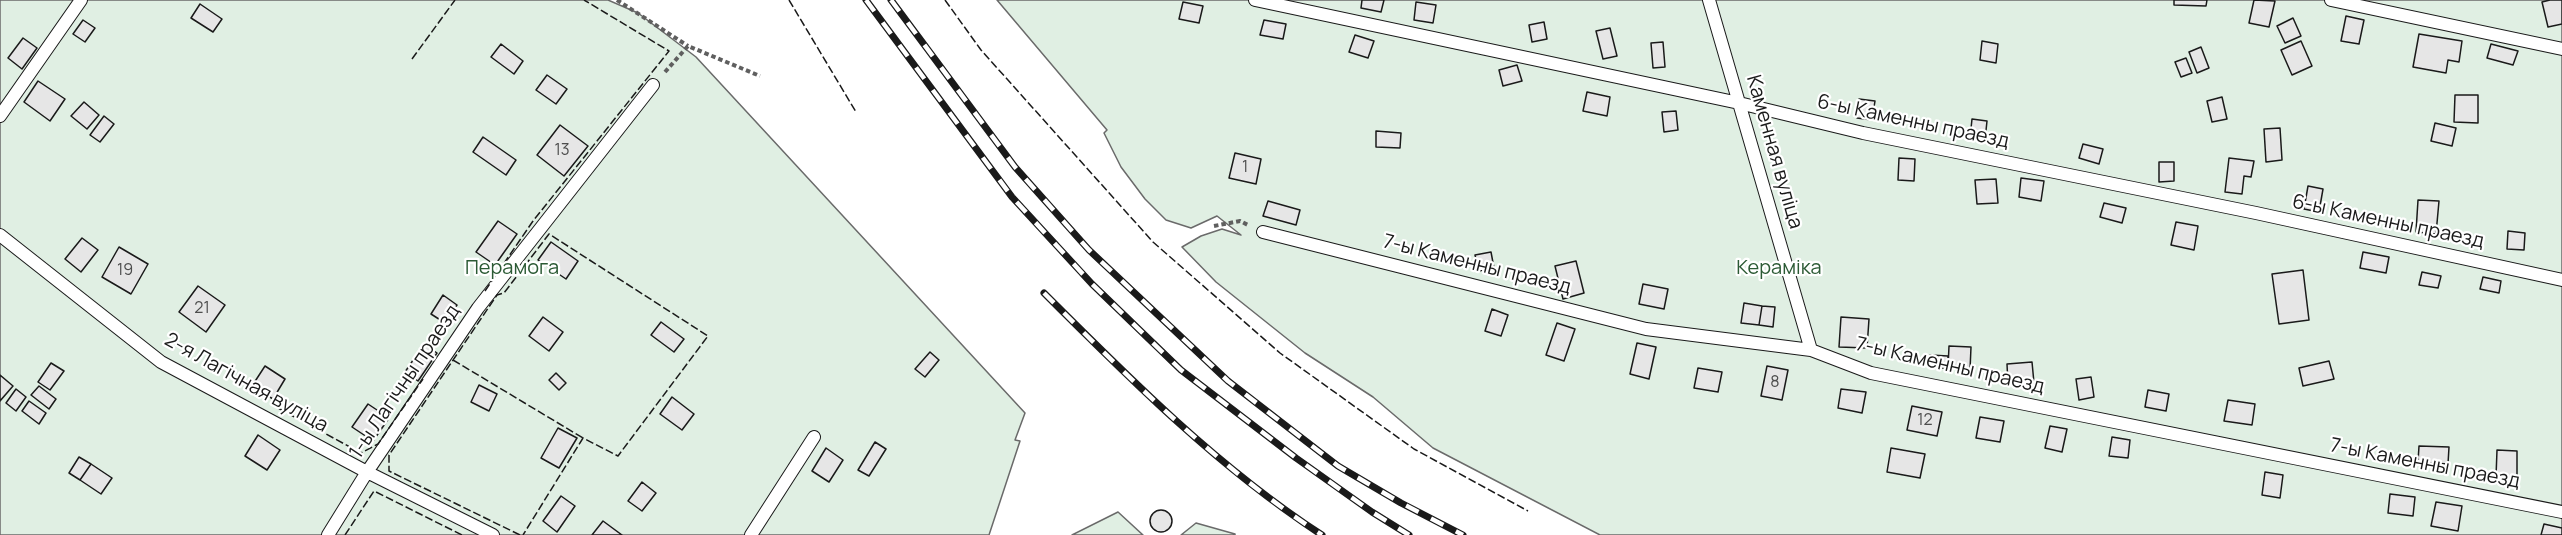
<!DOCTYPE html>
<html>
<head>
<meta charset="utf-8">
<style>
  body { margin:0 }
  canvas { display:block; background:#fff }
</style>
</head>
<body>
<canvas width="2562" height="535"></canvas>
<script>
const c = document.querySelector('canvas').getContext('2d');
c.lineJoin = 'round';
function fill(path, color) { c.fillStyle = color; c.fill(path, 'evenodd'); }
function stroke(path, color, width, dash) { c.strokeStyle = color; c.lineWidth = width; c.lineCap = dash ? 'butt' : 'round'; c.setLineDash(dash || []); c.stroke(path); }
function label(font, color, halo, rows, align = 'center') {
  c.font = font + ' Manrope,sans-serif'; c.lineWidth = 4.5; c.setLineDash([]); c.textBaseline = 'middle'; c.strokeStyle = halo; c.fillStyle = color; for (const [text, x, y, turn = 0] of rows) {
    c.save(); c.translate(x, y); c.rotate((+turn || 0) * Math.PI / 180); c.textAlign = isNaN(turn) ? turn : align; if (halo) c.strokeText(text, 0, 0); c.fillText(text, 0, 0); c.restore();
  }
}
const green = new Path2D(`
  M0 0H608L638 13 696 57 1025 413 1015 440 1020 441 989 535H0Z
  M997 0H2562V535H1600L1433 448 1373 397 1305 353 1216 282 1182 247 1201 236 1222 229 1241 235 1217 216 1191 228 1166 220 1145 199 1121 167 1104 133 1107 130Z
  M1118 512 1143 535H1072Z
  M1196 523 1235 534V535H1181Z`);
const building = new Path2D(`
  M1362 0H1384L1381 12 1361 8Z
  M2174 0H2207L2206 6 2174 5Z
  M2254 0 2275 1 2269 27 2249 23Z
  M2550 0H2562V24L2548 27 2542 2Z
  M1183 2 1203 6 1199 23 1179 19Z
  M1416 2 1436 5 1433 23 1414 20Z
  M200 4 222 19 213 32 191 18Z
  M2346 16 2364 20 2359 44 2341 41Z
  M2293 18 2301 36 2285 43 2277 26Z
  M83 20 95 28 85 42 73 34Z
  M1264 20 1286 24 1283 39 1260 35Z
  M1544 22 1547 39 1532 42 1529 25Z
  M1610 28 1617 56 1603 59 1596 31Z
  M2419 34 2462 41 2459 62 2448 60 2446 73 2413 67Z
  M1355 35 1374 41 1368 58 1349 52Z
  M23 38 37 48 22 69 8 58Z
  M1982 41 1998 44 1996 63 1980 60Z
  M2301 41 2312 66 2292 75 2281 50Z
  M1663 42 1665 67 1653 68 1651 43Z
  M501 44 523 61 514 74 491 57Z
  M2491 44 2518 51 2513 65 2487 58Z
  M2201 47 2209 68 2197 73 2189 52Z
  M2186 58 2192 73 2181 77 2175 62Z
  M1517 65 1522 81 1503 86 1499 70Z
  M547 75 567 89 556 104 536 90Z
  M38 81 65 99 50 121 24 102Z
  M1587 92 1610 97 1607 116 1583 111Z
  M2455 95H2478V123L2454 122Z
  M2222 97 2227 119 2212 122 2207 101Z
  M1859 99 1875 101 1872 120 1857 118Z
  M84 102 99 115 87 129 71 116Z
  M1676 111 1678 130 1664 132 1662 112Z
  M104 116 114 124 100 142 90 135Z
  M1972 119 1987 121 1985 140 1970 138Z
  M2435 123 2456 128 2452 146 2431 141Z
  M560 125 588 146 564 176 537 155Z
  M2280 128 2282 160 2266 162 2264 129Z
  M1376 131 1401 133 1400 148 1376 147Z
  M483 137 516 160 506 175 473 152Z
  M2083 144 2103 149 2099 164 2079 158Z
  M1235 153 1261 159 1256 184 1229 178Z
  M1899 158 1915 159 1914 181 1898 180Z
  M2229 158 2254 161 2251 177 2244 176 2242 194 2225 192Z
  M2159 162H2174V181L2159 182Z
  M2021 178 2044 181 2041 201 2019 197Z
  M1996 179 1998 203 1977 204 1975 180Z
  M2308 186 2323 189 2319 212 2304 209Z
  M2418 200 2439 201 2436 234 2416 232Z
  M1268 201 1300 210 1296 225 1263 216Z
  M2104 203 2126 208 2122 223 2100 217Z
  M498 221 517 234 495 265 476 252Z
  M2176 222 2198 226 2194 250 2171 245Z
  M2508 231 2525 233 2524 250 2507 249Z
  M82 238 98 250 81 272 65 259Z
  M551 242 578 261 566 279 538 260Z
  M119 247 148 264 131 294 102 277Z
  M1491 252 1494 268 1479 271 1475 255Z
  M2363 252 2389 257 2386 273 2360 268Z
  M1576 261 1584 293 1563 299 1555 266Z
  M2303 270 2309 320 2279 324 2272 274Z
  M2422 272 2441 276 2438 288 2419 285Z
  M2483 277 2501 281 2499 293 2480 289Z
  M1643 284 1668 289 1664 309 1639 304Z
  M198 286 225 305 206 332 179 312Z
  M443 295 457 305 445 323 431 314Z
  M1744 303 1762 306 1759 325 1741 323Z
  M1762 306 1775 307 1773 327 1759 325Z
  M1492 309 1508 315 1501 336 1485 331Z
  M543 317 563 332 549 351 529 336Z
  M1841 317 1869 319 1867 348 1839 347Z
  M661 322 684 339 674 352 651 335Z
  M1557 323 1575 329 1564 361 1546 355Z
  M1637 343 1656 347 1649 379 1630 374Z
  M424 344 437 353 418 381 405 372Z
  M1949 346 1971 347 1970 370 1948 368Z
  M930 352 939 360 925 377 915 369Z
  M1930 355 1948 356V368H1929Z
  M2329 361 2334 379 2303 386 2299 368Z
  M2032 362 2034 383 2008 385 2007 364Z
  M51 363 64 371 50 390 38 382Z
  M265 366 285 379 273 399 252 386Z
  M1767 366 1788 370 1782 400 1761 396Z
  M1698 368 1722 372 1718 392 1694 388Z
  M556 373 566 383 559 390 549 380Z
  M0 375 13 386 0 401Z
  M2091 377 2094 397 2079 400 2076 379Z
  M479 385 497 394 489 411 471 402Z
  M39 386 56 399 49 409 31 395Z
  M16 389 26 397 16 411 6 403Z
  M1841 389 1866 392 1862 413 1838 408Z
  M2148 390 2169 394 2166 411 2145 407Z
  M672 397 694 414 682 430 660 414Z
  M2228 400 2255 404 2252 425 2224 421Z
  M29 401 46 413 39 424 22 411Z
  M368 404 389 418 373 441 352 427Z
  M1912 406 1942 412 1937 436 1907 430Z
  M1980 417 2004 421 2000 442 1976 438Z
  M2050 426 2067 429 2062 452 2045 448Z
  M558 428 577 438 559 468 541 458Z
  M258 435 280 450 267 470 245 456Z
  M2112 437 2130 440 2128 458 2109 456Z
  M875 442 886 449 869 476 858 470Z
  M2419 446 2449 447 2448 464 2418 462Z
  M826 448 843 460 829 482 812 471Z
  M1891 448 1925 454 1920 478 1887 472Z
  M2497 450 2517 451V478L2496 477Z
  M79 457 91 464 80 480 69 473Z
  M91 464 112 478 101 494 80 480Z
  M2265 472 2283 475 2280 498 2262 495Z
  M642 482 656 493 642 511 628 501Z
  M2390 494 2415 497 2413 516 2388 513Z
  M561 496 575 506 557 532 543 521Z
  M2436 502 2462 506 2458 531 2431 526Z
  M1150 521a11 11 0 1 1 22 0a11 11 0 1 1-22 0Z
  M603 521 622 535H592Z
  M2544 524 2562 528V535H2541Z`);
const path = new Path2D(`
  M617 0 688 46
  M665 72 688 46 760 76
  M1214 226 1240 221 1248 225`);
const lane = new Path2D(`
  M1255 0 1739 103 1863 133 2256 213 2562 280
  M1709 0 1811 350
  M2331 0 2562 49
  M0 116 81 0
  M1263 232 1646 329 1811 350 1871 373 2562 512
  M0 235 161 362 367 472 493 535
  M328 535 367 472 478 308 653 85
  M751 535 814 437`);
const rail = new Path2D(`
  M866 0 1012 197 1092 284 1181 370 1296 458 1372 512 1409 535
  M891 0 1015 167 1089 250 1228 381 1338 466 1401 503 1463 535
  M1044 293C1131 380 1219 468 1322 535`);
const fence = new Path2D(`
  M789 0 856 112
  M945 0 981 50 1153 242 1280 353 1414 449 1528 511
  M412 59 455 0
  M485 291 533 221 669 51 584 0
  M453 360 583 438
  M278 408 361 453 378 444 423 379
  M345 535 374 491 462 535
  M520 535 389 471V455L497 295 504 293 549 234 708 336 618 456 583 438 523 535`);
const numberNames = [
  ["13",562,151],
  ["1",1245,168],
  ["19",125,271],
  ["21",202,309],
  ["8",1775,383],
  ["12",1925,421]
];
const streetNames = [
  ["6-ы Каменны праезд",1913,122,12],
  ["Каменная вуліца",1774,152,74],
  ["6-ы Каменны праезд",2388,222,12],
  ["7-ы Каменны праезд",1477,265,14],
  ["7-ы Каменны праезд",1950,366,13],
  ["1-ы Лагічны праезд",405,382,-56],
  ["2-я Лагічная вуліца",246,383,29],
  ["7-ы Каменны праезд",2425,464,11]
];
const parkNames = [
  ["Перамога",512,268],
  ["Кераміка",1779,268]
];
fill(green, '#e0efe3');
stroke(green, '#6a6a6a', 1.5);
fill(building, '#e6e6e6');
stroke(building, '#1a1a1a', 1.5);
stroke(lane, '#1a1a1a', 14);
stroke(path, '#5f5f5f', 4, [4.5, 3]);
stroke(lane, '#fff', 12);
stroke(rail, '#1a1a1a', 7);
stroke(rail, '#fff', 4.5, [14]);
stroke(fence, '#1a1a1a', 1.5, [8, 3]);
label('16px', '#4d4d4d', null, numberNames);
label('20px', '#1a1a1a', '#fff', streetNames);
label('20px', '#2b5a34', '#fff', parkNames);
</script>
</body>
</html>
